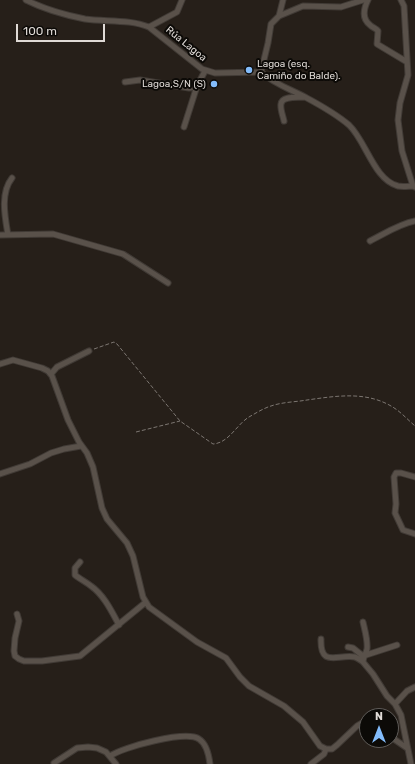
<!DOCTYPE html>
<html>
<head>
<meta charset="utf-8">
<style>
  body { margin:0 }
  #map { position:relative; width:415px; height:764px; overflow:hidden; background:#261f19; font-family:Rubik,sans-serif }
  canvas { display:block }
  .north { position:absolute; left:359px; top:708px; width:40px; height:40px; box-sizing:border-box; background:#0c0a07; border:1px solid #605d5a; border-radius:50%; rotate:0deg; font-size:11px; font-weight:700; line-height:16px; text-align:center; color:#dfdad6 }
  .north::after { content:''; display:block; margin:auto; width:14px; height:18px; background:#83bcfb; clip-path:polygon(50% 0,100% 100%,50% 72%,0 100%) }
  .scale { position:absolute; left:16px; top:24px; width:89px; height:18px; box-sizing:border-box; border:2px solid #dfdad6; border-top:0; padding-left:5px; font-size:12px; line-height:14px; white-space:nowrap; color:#dfdad6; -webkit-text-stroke:3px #0c0a07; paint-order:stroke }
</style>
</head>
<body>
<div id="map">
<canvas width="415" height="764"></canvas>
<div class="north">N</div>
<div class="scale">100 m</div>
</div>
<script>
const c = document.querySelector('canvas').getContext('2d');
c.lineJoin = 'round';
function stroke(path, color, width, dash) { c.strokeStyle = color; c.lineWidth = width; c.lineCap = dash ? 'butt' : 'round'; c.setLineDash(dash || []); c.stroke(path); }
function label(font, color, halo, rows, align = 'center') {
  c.font = font + ' Rubik,sans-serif'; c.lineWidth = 4; c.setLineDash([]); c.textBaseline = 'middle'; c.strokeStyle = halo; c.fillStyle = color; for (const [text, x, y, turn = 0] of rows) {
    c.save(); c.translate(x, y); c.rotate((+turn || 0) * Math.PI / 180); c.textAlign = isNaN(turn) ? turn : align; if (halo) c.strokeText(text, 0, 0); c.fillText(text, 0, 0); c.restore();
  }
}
const path = new Path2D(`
  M94 349 114 342 117 344 180 421 213 444C229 443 237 424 249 417 256 413 264 408 271 406 282 402 296 402 307 400 336 396 365 391 391 406 400 411 407 419 415 426
  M136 432 180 421`);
const minor = new Path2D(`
  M26 0C44 9 65 15 85 19 106 22 129 19 149 27L202 69 215 73 261 72C274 84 290 89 305 97 320 105 336 114 349 125 366 141 374 180 398 186 403 187 409 186 413 186
  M368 0C364 8 361 18 370 25 373 28 376 28 378 31L377 44 407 62
  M401 0 404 6 408 75 400 103 398 120 402 151 413 186 415 187
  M279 16 283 0
  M149 27 177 12 182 0
  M261 72 268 43 271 24 279 16 303 6 341 7 363 0
  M125 82 140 80 189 88 197 86
  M284 121C283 116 280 109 281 104 282 95 299 98 305 97
  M184 127 197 86 205 71
  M0 235 53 234 123 254 168 283
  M8 235C5 217 0 193 12 178
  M370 241C384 234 399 224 415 221
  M0 364 13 360 42 368 48 371 52 376 68 420 79 442 87 453 93 467 102 508 107 519 127 543 133 556 143 597 149 607 197 642 226 658 240 677 249 686 284 706 303 722 320 746 326 749H332L337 745 357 726 362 723H367
  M51 374 57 367 89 351
  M0 474 30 464 51 453 64 449 81 446
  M415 477 401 473H396L394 477 396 504 395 513 403 530 415 534
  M80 562 75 568V575C80 579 86 582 91 586 104 595 112 612 119 625
  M17 614 19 621 15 638 14 651 15 656 19 659 24 661H42L80 656 146 602
  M363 622C365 631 368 641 367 649 366 654 363 657 363 662L373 674 387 696 395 704 401 715 411 764
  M321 639C320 668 337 654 355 657 357 658 361 660 363 662
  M348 647 353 648 363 656 397 645
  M395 704 407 691 415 687
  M391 737 407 748
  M110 756C123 747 186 730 199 739 207 744 209 756 210 764
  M54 763 77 748 88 747 97 748 106 752 116 764
  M311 764 324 754 326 749`);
const markers = [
  [249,70,4,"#83bcfb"],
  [214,84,4,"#83bcfb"]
];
const streetNames = [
  ["Rúa Lagoa",186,44,39]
];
const poiNames = [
  ["Lagoa (esq.",257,64],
  ["Camiño do Balde).",257,76],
  ["Lagoa,S/N (S)",206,84,"right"]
];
stroke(minor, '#413b36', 7);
stroke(path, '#7d7772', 1, [4, 2]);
stroke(minor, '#59514a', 5);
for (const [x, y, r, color] of markers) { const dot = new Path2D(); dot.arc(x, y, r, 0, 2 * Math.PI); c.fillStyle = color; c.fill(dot); stroke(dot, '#0c0a07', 1.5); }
label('10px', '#dfdad6', '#0c0a07', streetNames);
label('10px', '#dfdad6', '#0c0a07', poiNames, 'left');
</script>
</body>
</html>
